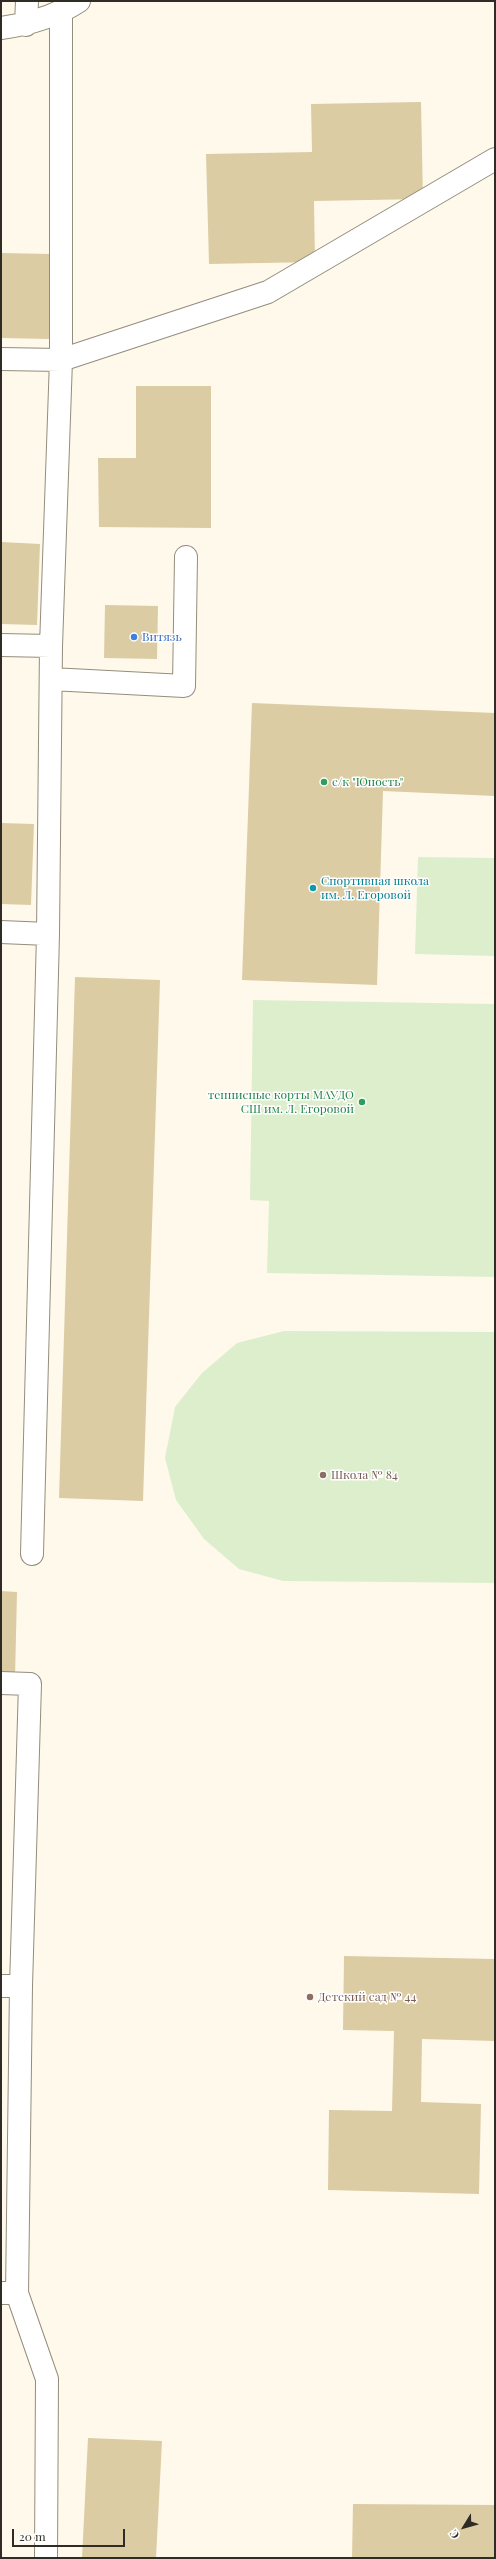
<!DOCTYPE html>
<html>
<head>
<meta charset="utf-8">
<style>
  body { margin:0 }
  #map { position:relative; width:496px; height:2559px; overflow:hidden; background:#fff9eb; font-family:"Playfair Display",serif }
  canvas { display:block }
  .frame { position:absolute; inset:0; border:2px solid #2f2c25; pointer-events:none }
  .north { position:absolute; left:444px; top:2507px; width:40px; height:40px; -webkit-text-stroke:3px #fff; paint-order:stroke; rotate:233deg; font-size:11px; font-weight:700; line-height:16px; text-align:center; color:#2f2c25 }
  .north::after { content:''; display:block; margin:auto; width:14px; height:18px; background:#2f2c25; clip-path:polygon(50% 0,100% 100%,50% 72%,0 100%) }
  .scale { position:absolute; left:12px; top:2529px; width:113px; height:18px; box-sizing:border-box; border:2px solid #2f2c25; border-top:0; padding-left:5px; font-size:12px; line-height:14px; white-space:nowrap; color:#2f2c25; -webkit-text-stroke:3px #fff; paint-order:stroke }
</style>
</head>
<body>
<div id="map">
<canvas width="496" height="2559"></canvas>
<div class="frame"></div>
<div class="north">С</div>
<div class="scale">20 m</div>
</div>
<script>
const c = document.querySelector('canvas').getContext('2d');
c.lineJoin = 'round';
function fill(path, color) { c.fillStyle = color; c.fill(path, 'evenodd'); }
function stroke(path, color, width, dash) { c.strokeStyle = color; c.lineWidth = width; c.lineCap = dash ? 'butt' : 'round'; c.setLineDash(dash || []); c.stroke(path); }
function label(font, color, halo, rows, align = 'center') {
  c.font = font + ' "Playfair Display",serif'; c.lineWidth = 3; c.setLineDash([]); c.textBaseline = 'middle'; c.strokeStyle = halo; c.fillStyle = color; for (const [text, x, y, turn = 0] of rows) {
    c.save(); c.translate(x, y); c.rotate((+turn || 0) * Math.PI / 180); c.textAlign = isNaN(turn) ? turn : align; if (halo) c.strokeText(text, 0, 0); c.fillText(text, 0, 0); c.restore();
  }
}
const green = new Path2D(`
  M418 857 495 858V956L415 954Z
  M253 1000 495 1004V1277L267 1273 269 1201 250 1200Z
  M284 1331 495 1332V1583L283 1581 239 1569 204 1539 176 1500 165 1458 175 1407 202 1373 237 1343Z`);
const building = new Path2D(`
  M421 102 423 199 314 201 315 262 209 264 206 154 312 152 311 104Z
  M1 253 51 254 50 339 1 338Z
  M136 386H211V528L99 527 98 458H136Z
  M1 542 40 544 37 625 1 624Z
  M105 605 158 606 157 659 104 658Z
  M252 703 495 713V796L383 791 377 985 242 980Z
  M1 823 34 824 31 905 1 904Z
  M75 977 160 980 143 1501 59 1498Z
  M1 1591 17 1592 15 1678 1 1677Z
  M344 1956 495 1959V2041L422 2039 421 2102 481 2104 479 2194 328 2190 329 2110 392 2111 394 2031 343 2030Z
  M88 2438 162 2441 156 2558H82Z
  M353 2504 495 2505V2558H352Z`);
const minor = new Path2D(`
  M26 25 27 1
  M1 28C30 24 55 17 79 1
  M1 359 61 360 268 292 495 159
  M1 645 51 646 61 360V13
  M51 679 184 686 186 557
  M1 932 48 934
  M32 1554 48 934 51 646
  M1 1683 30 1684 21 1986
  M1 1986H21L17 2293
  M1 2293H17L47 2379 46 2558`);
const markers = [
  [134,637,4,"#3f7fe0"],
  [324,782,4,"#2e9e5b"],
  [313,888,4,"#0f9aa8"],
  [362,1102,4,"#2e9e5b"],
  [323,1475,4,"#8d6e63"],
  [310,1997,4,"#8d6e63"]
];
const shopNames = [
  ["Витязь",142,637]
];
const leisureNames = [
  ["с/к \"Юность\"",332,782],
  ["теннисные корты МАУДО",354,1095,"right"],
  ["СШ им. Л. Егоровой",354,1109,"right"]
];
const cultureNames = [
  ["Спортивная школа",321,881],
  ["им. Л. Егоровой",321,895]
];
const educationNames = [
  ["Школа № 84",331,1475],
  ["Детский сад № 44",318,1997]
];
fill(green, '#dec');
fill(building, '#dccca3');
stroke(minor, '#938d7d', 24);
stroke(minor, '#fff', 22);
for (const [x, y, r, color] of markers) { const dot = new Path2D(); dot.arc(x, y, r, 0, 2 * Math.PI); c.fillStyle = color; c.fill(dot); stroke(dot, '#fff', 1.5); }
label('12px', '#366cbe', '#fff', shopNames, 'left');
label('12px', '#27864d', '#fff', leisureNames, 'left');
label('12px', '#0d838f', '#fff', cultureNames, 'left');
label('12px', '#785e54', '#fff', educationNames, 'left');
</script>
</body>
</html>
